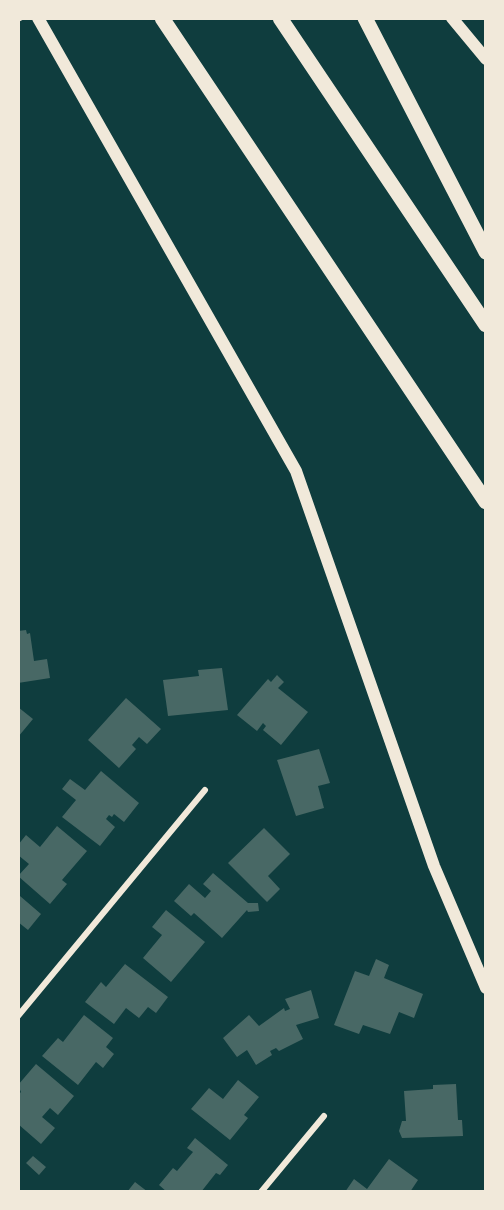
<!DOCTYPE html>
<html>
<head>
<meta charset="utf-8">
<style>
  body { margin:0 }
  #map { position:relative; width:504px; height:1210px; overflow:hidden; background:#0f3d3e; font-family:"Varela Round",sans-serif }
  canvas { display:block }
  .frame { position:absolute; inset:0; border:20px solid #f1e9da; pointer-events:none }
</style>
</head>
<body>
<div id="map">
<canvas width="504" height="1210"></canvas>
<div class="frame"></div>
</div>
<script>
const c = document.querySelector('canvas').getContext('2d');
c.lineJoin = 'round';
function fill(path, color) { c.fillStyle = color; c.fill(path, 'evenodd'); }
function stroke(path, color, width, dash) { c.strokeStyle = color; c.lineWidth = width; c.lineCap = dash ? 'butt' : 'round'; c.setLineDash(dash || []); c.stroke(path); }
const building = new Path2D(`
  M26 630 27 634 30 633 34 661 47 659 50 678 18 683V631Z
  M222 668 228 710 168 716 163 680 199 676 198 670Z
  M277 675 284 682 278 688 308 712 281 745 263 730 266 726 263 723 257 731 237 715 268 679 271 682Z
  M126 698 161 729 147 744 139 737 132 745 136 749 119 768 88 740Z
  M18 707 33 719 18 737Z
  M319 749 330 783 318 786 324 808 296 816 277 760Z
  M101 771 139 803 124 822 114 814 112 817 109 815 106 819 115 827 100 846 62 817 76 800 62 789 70 779 85 790Z
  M57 826 87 851 62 880 67 884 50 904 18 876 29 864 18 855V845L26 835 40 847Z
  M264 828 290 854 268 876 280 889 267 902 228 863Z
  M213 873 248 903H258L259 911 248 912 247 910 222 938 194 913 191 916 174 901 189 884 205 898 211 891 203 884Z
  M20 896 41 914 28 930 18 922Z
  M166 910 205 942 171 982 143 958 162 935 152 927Z
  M376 959 389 965 384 978 423 994 414 1018 399 1012 390 1034 363 1025 359 1034 334 1025 355 971 369 976Z
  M125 964 168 997 156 1013 148 1007 139 1018 126 1008 114 1024 85 1002 101 982 106 987Z
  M311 990 319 1018 296 1025 303 1039 279 1051 276 1048 270 1051 272 1055 256 1065 247 1050 237 1057 223 1038 249 1015 259 1026 284 1008 285 1011 290 1009 285 999Z
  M84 1015 113 1038 106 1047 114 1054 103 1068 96 1062 78 1085 42 1056 58 1038 63 1042Z
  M36 1064 74 1096 58 1115 50 1108 42 1117 55 1128 41 1144 18 1124V1095L21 1092 18 1085Z
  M238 1080 259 1097 244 1115 248 1118 230 1140 191 1109 209 1088 223 1099Z
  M456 1084 458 1120H462L463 1136 402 1138 399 1131 402 1121H406L404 1091 433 1089V1085Z
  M195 1138 228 1165 220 1175 216 1173 201 1192H167L159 1185 173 1168 177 1171 193 1152 187 1148Z
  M33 1156 46 1167 39 1175 26 1163Z
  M389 1159 418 1180 410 1192H345L354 1179 367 1189Z
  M135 1182 148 1192H127Z`);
const service = new Path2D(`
  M18 20 22 18`);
const minor = new Path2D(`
  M18 1016 205 790
  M261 1192 324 1116`);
const secondary = new Path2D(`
  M38 18 296 471 434 866 486 988
  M452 18 486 59`);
const motorway = new Path2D(`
  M162 18 486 502
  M280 18 486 325
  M365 18 486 252`);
fill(building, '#486865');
stroke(service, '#f1e9da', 4);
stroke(minor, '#f1e9da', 6);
stroke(secondary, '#f1e9da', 12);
stroke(motorway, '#f1e9da', 15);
</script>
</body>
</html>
